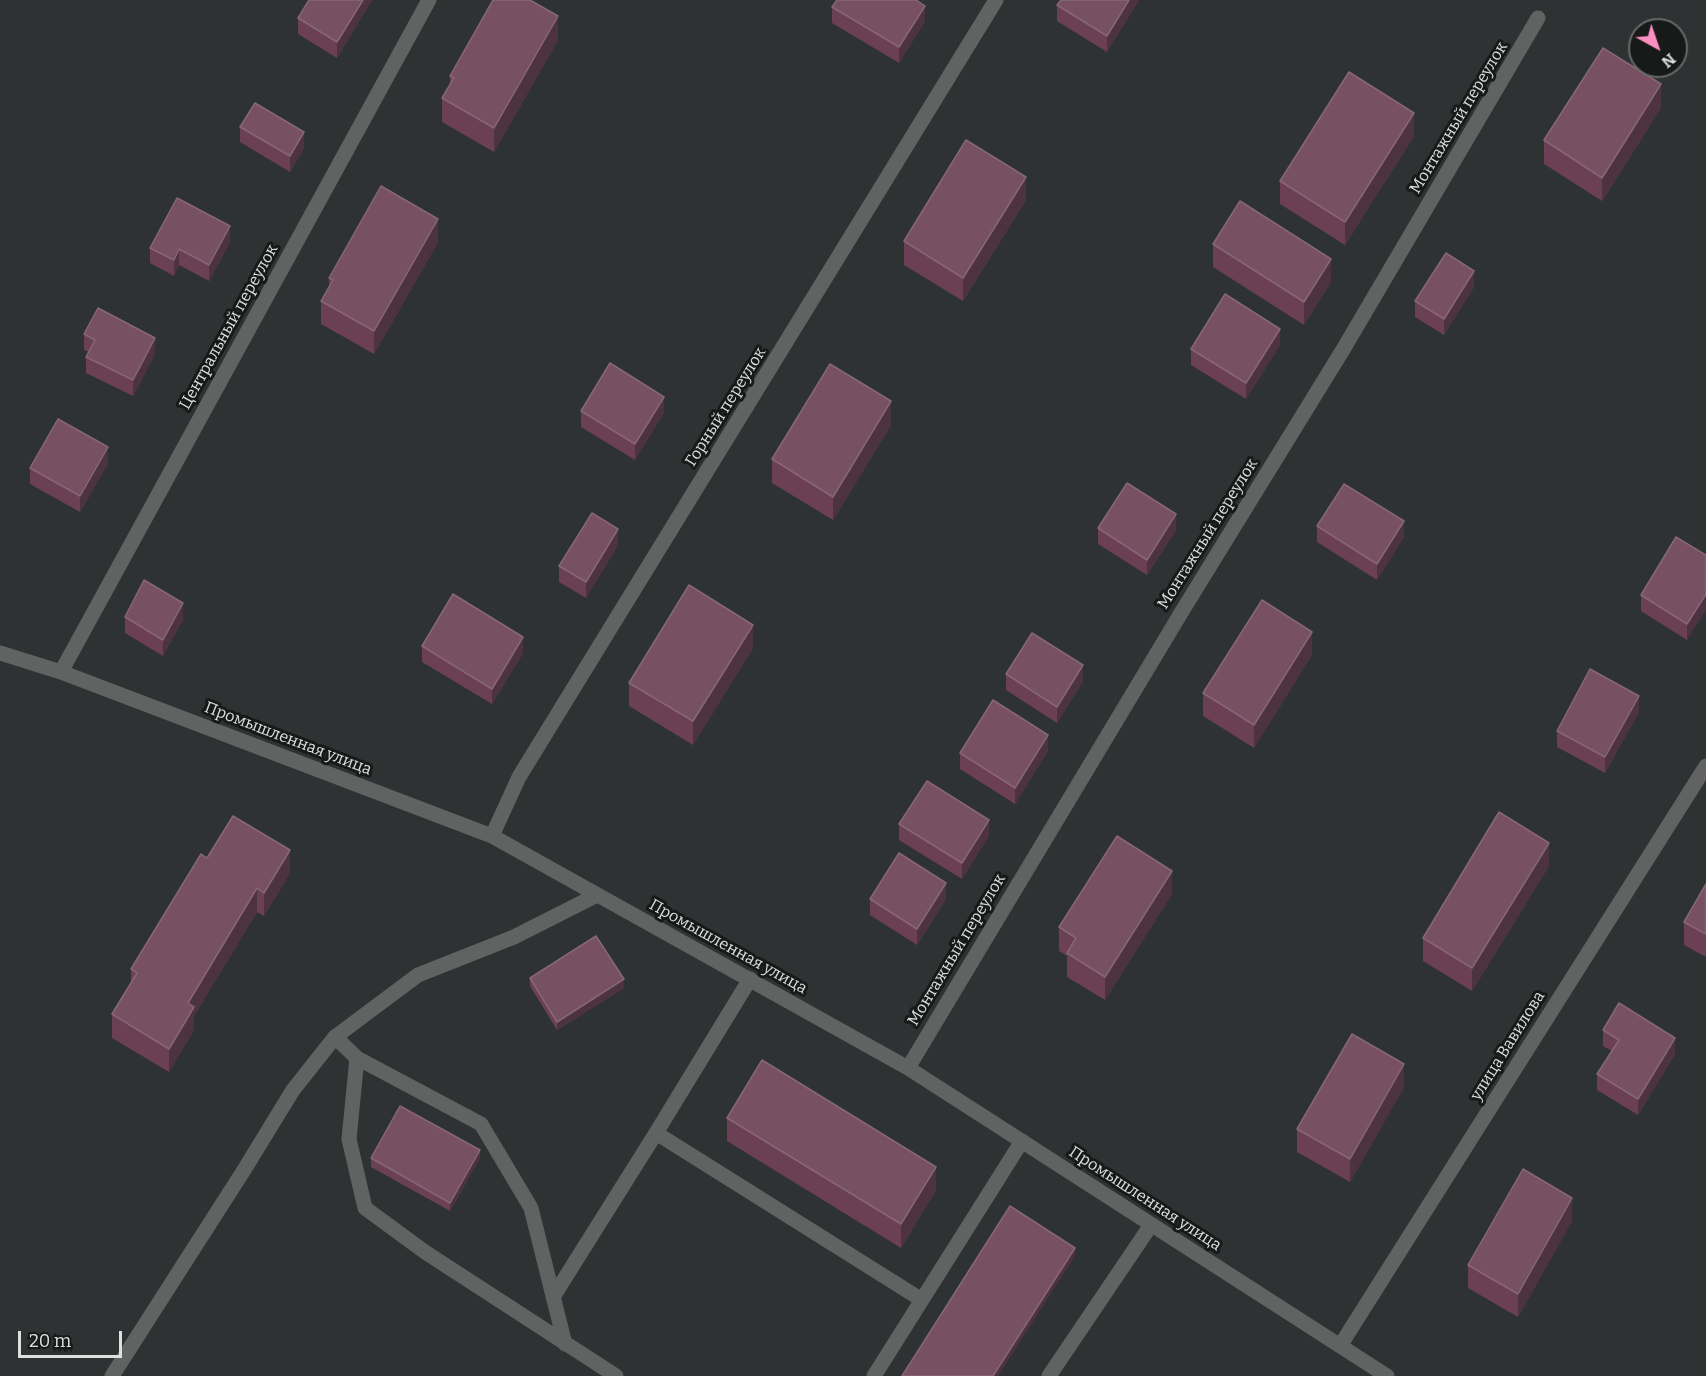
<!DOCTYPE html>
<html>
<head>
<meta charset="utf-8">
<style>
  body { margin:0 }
  #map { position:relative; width:1706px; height:1376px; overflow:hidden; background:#2e3232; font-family:Bitter,serif }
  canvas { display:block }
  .north { position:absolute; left:1628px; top:18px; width:60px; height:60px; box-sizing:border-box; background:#181a19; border:2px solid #676968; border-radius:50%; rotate:140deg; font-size:16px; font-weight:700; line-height:24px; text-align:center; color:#dde0df }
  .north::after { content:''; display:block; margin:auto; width:21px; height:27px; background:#fc8fc1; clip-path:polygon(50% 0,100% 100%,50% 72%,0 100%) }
  .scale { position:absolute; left:18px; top:1331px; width:104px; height:27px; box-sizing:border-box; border:3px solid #dde0df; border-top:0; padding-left:8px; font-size:18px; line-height:21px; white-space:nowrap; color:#dde0df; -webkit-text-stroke:4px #181a19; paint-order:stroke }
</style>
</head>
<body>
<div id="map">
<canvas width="1706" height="1376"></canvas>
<div class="north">N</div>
<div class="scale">20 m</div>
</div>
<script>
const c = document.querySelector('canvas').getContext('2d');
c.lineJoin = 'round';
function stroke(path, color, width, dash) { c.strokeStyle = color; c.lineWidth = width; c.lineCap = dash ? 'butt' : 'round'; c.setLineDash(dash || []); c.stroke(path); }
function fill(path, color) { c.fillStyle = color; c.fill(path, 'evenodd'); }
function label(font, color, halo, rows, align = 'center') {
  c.font = font + ' Bitter,serif'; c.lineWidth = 6; c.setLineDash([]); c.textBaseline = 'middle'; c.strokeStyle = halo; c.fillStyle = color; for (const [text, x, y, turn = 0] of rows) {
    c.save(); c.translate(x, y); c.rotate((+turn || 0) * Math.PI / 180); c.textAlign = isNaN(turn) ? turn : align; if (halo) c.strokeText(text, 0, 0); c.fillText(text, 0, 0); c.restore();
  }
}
const service = new Path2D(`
  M335 1037 357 1058 349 1139 365 1208 425 1252 616 1376
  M357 1058 481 1124 531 1208 565 1344
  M656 1133 922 1300
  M553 1297 656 1133 750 979
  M874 1376 1022 1141
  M1049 1376 1151 1225`);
const minor = new Path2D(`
  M0 653 61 672 492 836 908 1068 1387 1376
  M61 672 429 0
  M492 836 519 777 996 0
  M908 1068 1181 613 1344 348 1538 18
  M1340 1346 1706 766
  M112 1376 244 1170 293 1090 335 1037 418 975 514 937 597 895`);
const wall = new Path2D(`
  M372 0 337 58 298 34V18Z
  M1139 0 1107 52 1057 21V5Z
  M832 7 925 21 899 63 832 23Z
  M558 40 494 152 442 122V98L450 85V76Z
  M1661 108 1602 201 1544 164V140Z
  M240 127 304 148 290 172 240 142Z
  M1414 136 1345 245 1280 204V181Z
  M1026 200 963 301 904 265V241Z
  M230 242 209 281 179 265 174 276 150 263V248Z
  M438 242 374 354 321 324V301L329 287V278Z
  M1213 244 1331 282 1304 325 1213 267Z
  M1474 287 1444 335 1415 317V301Z
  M84 334 155 354 133 396 86 373V357L89 352 84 350Z
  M1280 345 1246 399 1191 365V349Z
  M581 411 664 412 635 460 581 427Z
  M891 425 833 520 772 483V459Z
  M108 463 80 512 30 484V468Z
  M1317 526 1404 537 1377 580 1317 542Z
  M1098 528 1176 530 1147 575 1098 544Z
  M618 545 586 598 559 582V566Z
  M1706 555 1687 640 1641 611V595Z
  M125 617 183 619 163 656 125 633Z
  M422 646 523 653 492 704 422 662Z
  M753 648 693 745 629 706V683Z
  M1312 655 1254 748 1203 716V693Z
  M1006 674 1083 681 1057 723 1006 690Z
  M1639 712 1605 773 1557 747V731Z
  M1048 751 1015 804 960 769V753Z
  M899 824 989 836 962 879 899 840Z
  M207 858 290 873 264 916 257 912 194 1016V1030L169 1072 112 1038V1014L131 983V969Z
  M1549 866 1472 991 1423 961V938Z
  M1706 884V957L1684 945V922Z
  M1172 894 1105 1000 1067 977V956L1059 951V927Z
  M870 899H946L917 945 870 915Z
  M530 978 624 988 557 1030 530 986Z
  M1603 1030 1675 1054 1638 1115 1597 1090V1074L1612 1051 1603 1046Z
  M1404 1087 1350 1182 1297 1152V1129Z
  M727 1118 936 1190 901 1248 727 1141Z
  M371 1158H480L450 1211 371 1167Z
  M1572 1221 1518 1317 1468 1288V1265Z`);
const shadedWall = new Path2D(`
  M363 0H372L337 58V42Z
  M1129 0H1139L1107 52V36Z
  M925 6V21L899 63V47Z
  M558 16V40L494 152V128Z
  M1661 84V108L1602 201V178Z
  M1414 113V136L1345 245V222Z
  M304 132V148L290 172V156Z
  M1026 177V200L963 301V278Z
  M438 219V242L374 354V331Z
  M230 226V242L209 281V265Z
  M179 249V265L174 276V260Z
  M1331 259V282L1304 325V302Z
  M1474 271V287L1444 335V319Z
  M1280 329V345L1246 399V383Z
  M155 338V354L133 396V380Z
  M664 397V412L635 460V444Z
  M891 401V425L833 520V497Z
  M108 447V463L80 512V496Z
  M1176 514V530L1147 575V560Z
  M1404 521V537L1377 580V564Z
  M618 529V545L586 598V582Z
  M1706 594V610L1687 640V624Z
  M183 603V619L163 656V640Z
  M753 625V648L693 745V721Z
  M1312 632V655L1254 748V725Z
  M523 637V653L492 704V689Z
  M1083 665V681L1057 723V707Z
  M1639 696V712L1605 773V757Z
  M1048 735V751L1015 804V788Z
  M989 820V836L962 879V863Z
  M1549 843V866L1472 991V968Z
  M290 850V873L264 916V893Z
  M1172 871V894L1105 1000V977Z
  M946 883V899L917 945V929Z
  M257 888V912L194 1016V1030L169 1072V1049L188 1003Z
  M624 979V988L557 1030V1022Z
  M1675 1038V1054L1638 1115V1099Z
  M1404 1064V1087L1350 1182V1159Z
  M480 1150V1158L450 1211V1203Z
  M936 1167V1190L901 1248V1224Z
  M1572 1198V1221L1518 1317V1294Z
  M1075 1248V1256L998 1376H993Z`);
const building = new Path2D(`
  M309 0H363L337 42 298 18Z
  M493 0H530L558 16 494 128 442 98 454 78 450 76Z
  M837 0H916L925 6 899 47 832 7Z
  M1061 0H1129L1107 36 1057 5Z
  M1603 48 1661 84 1602 178 1544 140Z
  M1349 72 1414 113 1345 222 1280 181Z
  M255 103 304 132 290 156 240 127Z
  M966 140 1026 177 963 278 904 241Z
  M381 186 438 219 374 331 321 301 333 280 329 278Z
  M177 198 230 226 209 265 179 249 174 260 150 248Z
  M1240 201 1331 259 1304 302 1213 244Z
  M1446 253 1474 271 1444 319 1415 301Z
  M1225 294 1280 329 1246 383 1191 349Z
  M98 308 155 338 133 380 86 357 95 340 84 334Z
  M610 363 664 397 635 444 581 411Z
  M830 364 891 401 833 497 772 459Z
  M58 419 108 447 80 496 30 468Z
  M1127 483 1176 514 1147 560 1098 528Z
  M1344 484 1404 521 1377 564 1317 526Z
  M592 513 618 529 586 582 559 566Z
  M1676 537 1706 555V594L1687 624 1641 595Z
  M144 580 183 603 163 640 125 617Z
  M689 585 753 625 693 721 629 683Z
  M453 594 523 637 492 689 422 646Z
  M1262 600 1312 632 1254 725 1203 693Z
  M1032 633 1083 665 1057 707 1006 674Z
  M1590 669 1639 696 1605 757 1557 731Z
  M993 700 1048 735 1015 788 960 753Z
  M927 781 989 820 962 863 899 824Z
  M1499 812 1549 843 1472 968 1423 938Z
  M233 816 290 850 264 893 257 888 188 1003 194 1007 169 1049 112 1014 137 973 131 969 201 854 207 858Z
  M1117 836 1172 871 1105 977 1067 953 1076 938 1059 927Z
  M899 853 946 883 917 929 870 899Z
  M1706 884V934L1684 922Z
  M596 936 624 979 557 1022 530 978Z
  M1619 1003 1675 1038 1638 1099 1597 1074 1619 1040 1603 1030Z
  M1352 1034 1404 1064 1350 1159 1297 1129Z
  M762 1060 936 1167 901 1224 727 1118Z
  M400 1106 480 1150 450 1203 371 1158Z
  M1523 1169 1572 1198 1518 1294 1468 1265Z
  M1010 1206 1075 1248 993 1376H902Z`);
const streetNames = [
  ["Монтажный переулок",1459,118,-59],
  ["Центральный переулок",229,327,-61],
  ["Горный переулок",726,407,-58],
  ["Монтажный переулок",1208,534,-58],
  ["Промышленная улица",288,739,21],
  ["Промышленная улица",728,947,29],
  ["Монтажный переулок",957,950,-59],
  ["улица Вавилова",1508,1046,-58],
  ["Промышленная улица",1145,1199,33]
];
stroke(service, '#616363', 15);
stroke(minor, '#616363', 15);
fill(wall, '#6b3f54');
fill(shadedWall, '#4d3340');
fill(building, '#775062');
stroke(building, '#876776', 1.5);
label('16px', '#dde0df', '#181a19', streetNames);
</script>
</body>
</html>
